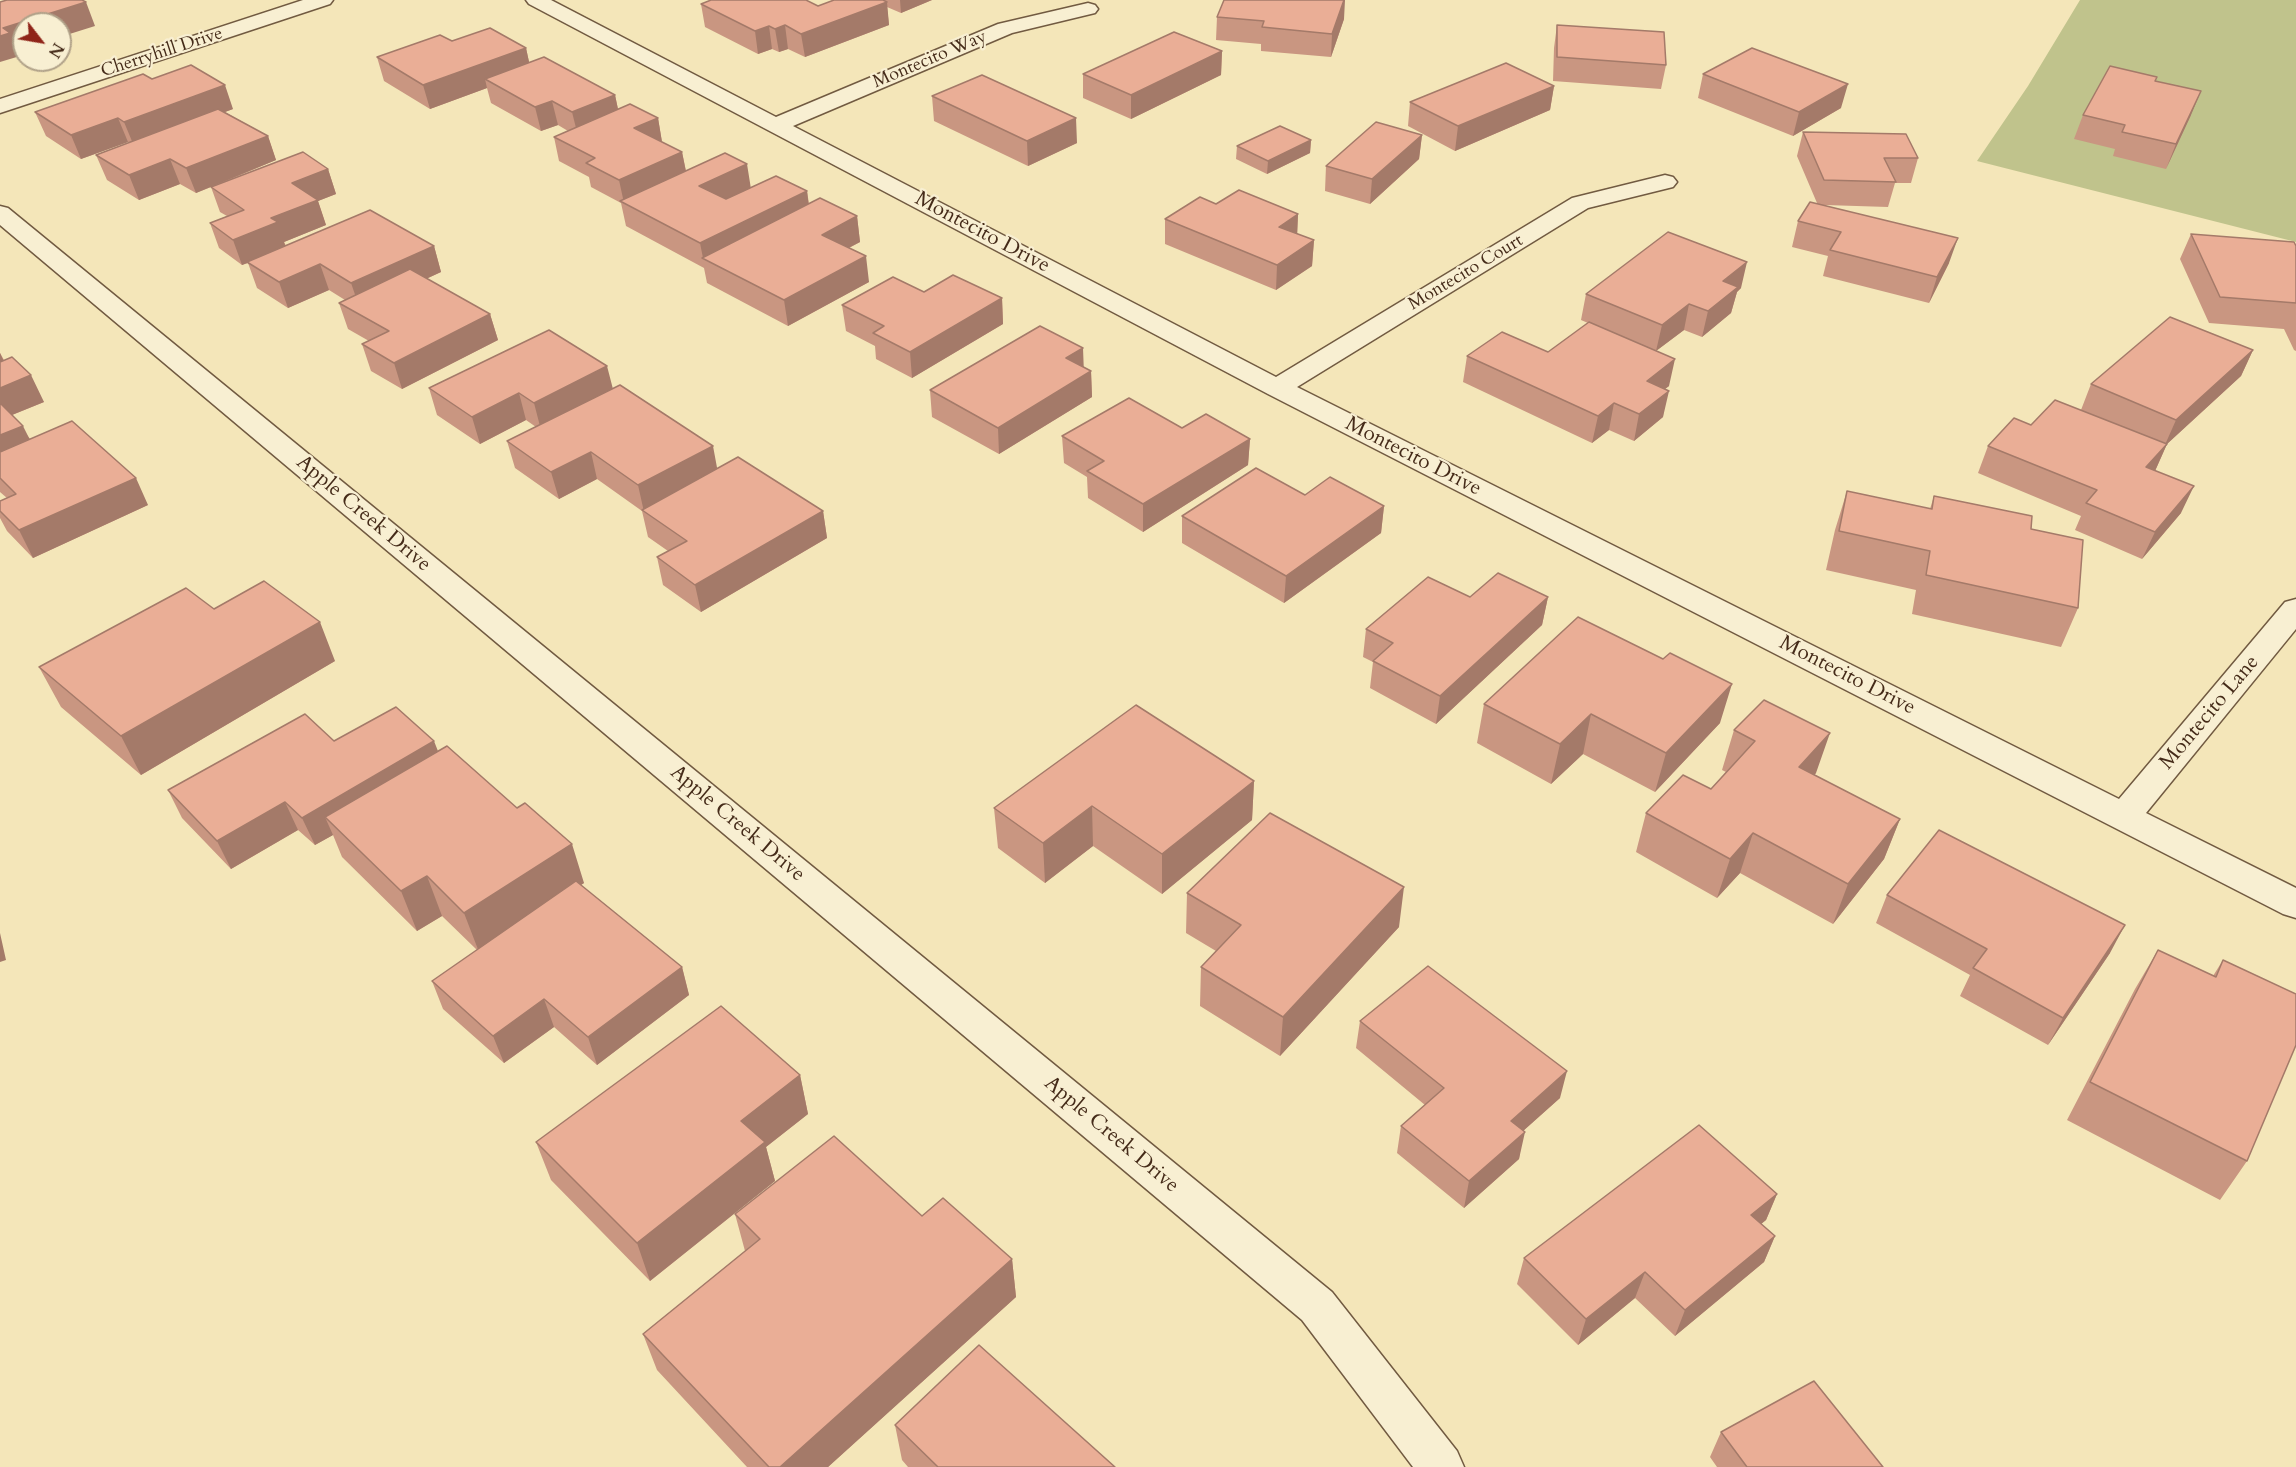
<!DOCTYPE html>
<html>
<head>
<meta charset="utf-8">
<style>
  body { margin:0 }
  #map { position:relative; width:2296px; height:1467px; overflow:hidden; background:#f4e6b9; font-family:Cardo,serif }
  canvas { display:block }
  .north { position:absolute; left:12px; top:12px; width:60px; height:60px; box-sizing:border-box; background:#f8efd2; border:2px solid #b0a188; border-radius:50%; rotate:121deg; font-size:16px; font-weight:700; line-height:24px; text-align:center; color:#452b19 }
  .north::after { content:''; display:block; margin:auto; width:21px; height:27px; background:#8f2418; clip-path:polygon(50% 0,100% 100%,50% 72%,0 100%) }
</style>
</head>
<body>
<div id="map">
<canvas width="2296" height="1467"></canvas>
<div class="north">N</div>
</div>
<script>
const c = document.querySelector('canvas').getContext('2d');
c.lineJoin = 'round';
function fill(path, color) { c.fillStyle = color; c.fill(path, 'evenodd'); }
function stroke(path, color, width, dash) { c.strokeStyle = color; c.lineWidth = width; c.lineCap = dash ? 'butt' : 'round'; c.setLineDash(dash || []); c.stroke(path); }
function label(font, color, halo, rows, align = 'center') {
  c.font = font + ' Cardo,serif'; c.lineWidth = 4.5; c.setLineDash([]); c.textBaseline = 'middle'; c.strokeStyle = halo; c.fillStyle = color; for (const [text, x, y, turn = 0] of rows) {
    c.save(); c.translate(x, y); c.rotate((+turn || 0) * Math.PI / 180); c.textAlign = isNaN(turn) ? turn : align; if (halo) c.strokeText(text, 0, 0); c.fillText(text, 0, 0); c.restore();
  }
}
const green = new Path2D(`
  M2080 0H2296V242L1977 161 2028 86Z`);
const minor = new Path2D(`
  M303 0H333L330 4 0 113V99Z
  M526 0H551L776 117 998 24 1088 3 1095 5 1098 9 1095 13 1012 33 793 126 1276 377 1572 198 1665 175 1673 177 1677 182 1673 187 1588 208 1297 387 2119 799 2285 602 2296 599V629L2146 813 2296 888V918L2283 914 1268 394 529 4Z
  M0 206 8 208 1332 1292 1457 1451 1464 1467H1413L1302 1320 0 225Z`);
const wall = new Path2D(`
  M834 0H932L901 13 887 7 889 25 805 57 788 49 779 52 772 49 758 54 705 27 701 4 818 6Z
  M1217 17 1344 19 1331 57 1261 51V44L1216 40Z
  M1557 25 1666 65 1661 89 1553 81 1554 48Z
  M526 48 529 62 615 95 618 109 658 118 662 142 682 152 686 171 751 188 807 191 809 204 857 216 860 242 849 248 869 282 788 326 707 283 704 268 626 226 621 203 591 187 589 177 559 161 554 137 568 131 558 125 541 131 491 103 487 88 430 109 384 81 377 57Z
  M1222 51 1221 75 1131 119 1083 98V74Z
  M1703 74 1841 108 1793 136 1698 98Z
  M152 79 233 109 225 112 268 136 276 160 224 182 328 169 336 194 318 201 326 225 284 242 286 246H434L441 272 426 279 490 314 498 340 402 389 371 371 362 344 369 341 348 329 339 303 345 300 329 290 288 308 257 288 248 263 242 265 219 248 210 223 227 216 220 212 211 187 196 193 180 184 139 200 107 180 96 155 129 143 128 142 81 159 46 136 35 112Z
  M2156 81 2191 115 2166 169 2113 156 2115 149 2074 139 2083 115Z
  M1554 86 1550 110 1455 151 1408 126 1410 102Z
  M932 96 1077 143 1028 166 934 121Z
  M1803 132 1918 158 1911 183H1895L1888 207 1825 205 1949 263 1929 303 1823 276 1828 256 1792 247 1798 221 1817 203 1797 156Z
  M1422 135 1419 159 1370 204 1325 191 1326 166Z
  M1311 140 1310 153 1267 174 1236 159 1237 146Z
  M1216 204 1298 214 1297 234 1314 240 1312 266 1276 290 1165 244V219Z
  M2191 234 2296 246V351L2294 350 2284 329 2209 323 2180 259Z
  M1741 288 1737 292 1731 313 1702 337 1684 330 1656 351 1669 386 1665 389 1663 417 1634 441 1609 430 1592 443 1463 382 1467 356 1548 352 1588 323 1581 320 1586 294Z
  M924 292 1002 298 1003 324 912 378 876 359 875 346 846 331 842 305Z
  M2253 350 2241 376 2167 444 2155 471 2181 513 2142 559 2075 530 2081 516 1978 473 1988 446 2081 410 2091 384Z
  M0 353 4 360 44 402 12 415 30 439 148 505 33 558 7 531 0 518V501L7 498 0 492Z
  M1084 367 1091 371 1092 397 999 454 932 417 930 390Z
  M429 388 613 389 717 469 823 511 827 538 701 612 663 585 657 557 668 551 648 537 642 511 597 479 559 499 515 468 507 441 536 427 526 420 480 444 437 415Z
  M1182 428 1250 439 1248 465 1143 532 1088 498 1087 477 1064 463 1062 436Z
  M1847 491 1930 509 1934 496 2031 529 2078 608 2061 647 1912 614 1916 590 1826 570 1835 530Z
  M1305 495 1384 506 1381 533 1284 603 1182 543V516Z
  M1470 597H1548L1542 625 1436 724 1370 688 1373 662 1363 657 1366 629Z
  M214 609 335 661 141 775 61 707 39 667Z
  M1484 704 1720 723 1655 792 1583 754 1551 784 1477 743Z
  M1734 730 1816 773 1814 775 1900 819 1884 859 1833 924 1740 873 1717 898 1636 852 1646 813 1711 789 1726 772 1722 770Z
  M334 741 438 751 584 883 581 885 682 967 689 995 597 1065 554 1027 504 1063 443 1009 432 981 477 950 442 916 417 931 342 857 333 835 315 845 298 830 231 869 182 818 168 790Z
  M1254 781 1252 820 1162 894 1093 846 1045 883 998 848 994 808Z
  M1187 893 1399 927 1280 1056 1200 1006 1201 967 1216 951 1186 933Z
  M1887 895 2110 953 2048 1045 1960 996 1970 975 1876 923Z
  M2158 950 2213 976 2223 960 2247 1161 2220 1200 2067 1120 2135 989Z
  M1360 1021 1560 1098 1523 1131 1519 1159 1464 1208 1397 1153 1401 1126 1425 1105 1356 1048Z
  M800 1075 808 1114 766 1147 775 1181 650 1281 551 1180 536 1142Z
  M1777 1194 1766 1220 1761 1224 1775 1236 1764 1262 1675 1336 1635 1298 1578 1345 1517 1284 1524 1258Z
  M735 1214 922 1216 1012 1259 1016 1297 828 1467H747L657 1370 643 1334 745 1251Z
  M895 1425 1115 1467H908L902 1460Z
  M1721 1432 1883 1467H1717L1710 1457Z`);
const shadedWall = new Path2D(`
  M900 0H932L901 13Z
  M1344 0H1345L1344 19 1331 57 1332 34Z
  M86 2 95 26 60 37V24H24V48L17 50 20 56 0 62V36L3 28Z
  M887 2 889 25 805 57 801 34Z
  M785 25 788 49 779 52 775 29Z
  M769 26 772 49 758 54 755 31Z
  M526 48 531 71 485 79 487 88 430 109 423 85Z
  M1222 51 1221 75 1131 119V95Z
  M1848 84 1841 108 1793 136 1799 112Z
  M225 85 233 109 134 146 124 122Z
  M1554 86 1550 110 1455 151 1458 126Z
  M2201 91 2191 115 2166 169 2176 144Z
  M615 95 620 119 578 136 572 112Z
  M552 101 558 125 541 131 535 107Z
  M118 118 128 142 81 159 71 135Z
  M658 118 662 142 634 128Z
  M1076 118 1077 143 1028 166 1027 141Z
  M1422 135 1419 159 1370 204 1372 179Z
  M268 136 276 160 196 193 186 168Z
  M1311 140 1310 153 1267 174 1268 161Z
  M682 152 687 177 624 203 619 180Z
  M170 159 180 184 139 200 129 175Z
  M747 164 751 189 703 211 699 186Z
  M328 169 336 194 318 201 326 225 284 242 286 248 242 265 233 240 271 218 292 183Z
  M807 191 810 216 703 258 700 243Z
  M1298 214 1297 239 1279 227Z
  M857 216 860 242 825 260 822 235Z
  M1958 238 1949 263 1929 303 1937 277Z
  M1314 240 1312 266 1276 290 1277 265Z
  M434 246 441 272 360 309 351 283Z
  M866 256 869 282 788 326 784 300Z
  M1747 262 1741 288 1737 292 1731 313 1702 337 1708 311 1723 281Z
  M320 264 329 290 288 308 279 282Z
  M1002 298 1003 324 912 378 910 352Z
  M1689 304 1684 330 1656 351 1662 325Z
  M490 314 498 340 402 389 394 363Z
  M1083 348 1084 374 1066 358Z
  M2253 350 2241 376 2167 444 2155 471 2146 467 2164 447 2176 420Z
  M0 353 6 366 0 368Z
  M1675 359 1669 386 1641 407 1647 381Z
  M607 366 614 393 541 430 534 403Z
  M1091 371 1092 397 999 454 998 428Z
  M31 375 44 402 2 419 0 415V388Z
  M1669 391 1663 417 1634 441 1639 414Z
  M519 393 526 420 480 444 472 417Z
  M1614 403 1609 430 1592 443 1598 416Z
  M23 426 36 452 0 468V435Z
  M1250 439 1248 465 1143 532V504Z
  M713 446 718 473 644 512 638 485Z
  M591 452 597 479 559 499 551 472Z
  M136 478 148 505 33 558 19 530Z
  M2194 486 2181 513 2142 559 2155 532Z
  M1384 506 1381 533 1284 603 1286 576Z
  M823 511 827 538 701 612 695 585Z
  M1548 597 1542 625 1436 724 1440 696Z
  M320 622 335 661 141 775 121 736Z
  M1732 684 1720 723 1655 792 1666 753Z
  M1591 714 1583 754 1551 784 1560 744Z
  M1830 733 1816 773 1786 807 1799 767Z
  M434 741 445 769 325 817 333 835 315 845 302 818Z
  M1254 781 1252 820 1162 894V854Z
  M285 802 298 830 231 869 217 841Z
  M1092 806 1093 846 1045 883 1043 843Z
  M1900 819 1884 859 1833 924 1848 884Z
  M1753 833 1740 873 1717 898 1730 859Z
  M572 844 584 883 479 952 464 913Z
  M427 876 442 916 417 931 401 891Z
  M1404 887 1399 927 1280 1056 1283 1017Z
  M2125 925 2110 953 2048 1045 2063 1018Z
  M0 933 6 960 0 962Z
  M682 967 689 995 597 1065 588 1037Z
  M544 999 554 1027 504 1063 493 1036Z
  M1567 1071 1560 1098 1504 1148 1511 1121Z
  M800 1075 808 1114 766 1147 775 1181 650 1281 637 1243 741 1121Z
  M1525 1132 1519 1159 1464 1208 1469 1181Z
  M1777 1194 1766 1220 1740 1241 1751 1215Z
  M1775 1236 1764 1262 1675 1336 1685 1310Z
  M1012 1259 1016 1297 828 1467H780Z
  M1645 1272 1635 1298 1578 1345 1586 1319Z`);
const building = new Path2D(`
  M7 0H82L86 2 3 28 10 33 0 36V2Z
  M711 0H806L818 6 834 0H883L887 2 801 34 785 25 775 29 769 26 755 31 701 4Z
  M1224 0H1344L1332 34 1262 27 1264 21 1217 17Z
  M1557 25 1664 32 1666 65 1557 57Z
  M490 28 526 48 423 85 377 57 440 35 452 41Z
  M1174 32 1222 51 1131 95 1083 74Z
  M1752 48 1848 84 1799 112 1703 74Z
  M544 57 615 95 572 112 552 101 535 107 485 79Z
  M1506 63 1554 86 1458 126 1410 102Z
  M191 65 225 85 124 122 118 118 71 135 35 112 143 74 152 79Z
  M2110 66 2157 77 2155 81 2201 91 2176 144 2122 132 2125 125 2083 115Z
  M982 75 1076 118 1027 141 932 96Z
  M630 104 658 118 634 128 682 152 619 180 586 163 595 158 554 137Z
  M218 109 268 136 186 168 170 159 129 175 96 155Z
  M1376 122 1422 135 1372 179 1326 166Z
  M1280 126 1311 140 1268 161 1237 146Z
  M1803 132 1906 134 1918 158H1884L1896 182 1824 180Z
  M303 152 328 169 292 183 318 200 271 218 278 222 233 240 210 223 244 210 211 187Z
  M725 153 747 164 699 186 726 199 776 176 807 191 700 243 620 201Z
  M1239 190 1298 214 1279 227 1314 240 1277 265 1165 219 1200 197 1216 204Z
  M820 198 857 216 822 235 866 256 784 300 702 258Z
  M1810 202 1958 238 1937 277 1830 250 1841 232 1798 221Z
  M370 210 434 246 351 283 320 264 279 282 247 262Z
  M1668 232 1747 262 1723 281 1738 287 1708 311 1689 304 1662 325 1586 294Z
  M2191 234 2294 242 2296 246V303L2220 297Z
  M410 269 490 314 394 363 362 344 389 331 339 303Z
  M953 275 1002 298 910 352 873 333 884 326 842 305 893 277 924 292Z
  M2170 317 2253 350 2176 420 2091 384Z
  M1589 322 1675 359 1647 381 1669 391 1639 414 1614 403 1598 416 1467 356 1502 332 1548 352Z
  M1040 326 1083 348 1066 358 1091 371 998 428 930 390Z
  M549 330 607 366 534 403 519 393 472 417 429 388Z
  M12 357 31 375 0 388V362Z
  M620 385 713 446 638 485 591 452 551 472 507 441Z
  M1129 398 1182 428 1206 414 1250 439 1143 504 1087 471 1104 461 1062 436Z
  M2055 400 2167 444 2146 467 2194 486 2155 532 2086 503 2097 490 1988 446 2014 418 2031 425Z
  M0 403 23 426 0 435Z
  M72 421 136 478 19 530 0 511V501L16 494 0 478V452Z
  M738 457 823 511 695 585 657 557 687 541 642 510Z
  M1256 468 1305 495 1330 477 1384 506 1286 576 1182 516Z
  M1847 491 1932 509 1934 496 2032 516 2031 529 2083 540 2078 608 1926 575 1930 551 1839 531Z
  M1498 573 1548 597 1440 696 1373 661 1393 643 1366 629 1428 577 1470 597Z
  M264 581 320 622 121 736 39 667 186 588 214 609Z
  M1578 617 1663 659 1670 653 1732 684 1666 753 1591 714 1560 744 1484 704Z
  M1764 700 1830 733 1799 767 1900 819 1848 884 1753 833 1730 859 1646 813 1683 775 1711 789 1755 741 1734 730Z
  M1136 705 1254 781 1162 854 1092 806 1043 843 994 808Z
  M396 707 434 741 302 818 285 802 217 841 168 790 305 714 334 741Z
  M447 746 517 808 525 803 572 844 464 913 427 876 401 891 325 817Z
  M1270 813 1404 887 1283 1017 1201 967 1241 925 1187 893Z
  M1939 830 2125 925 2063 1018 1973 968 1987 949 1887 895Z
  M576 881 682 967 588 1037 544 999 493 1036 432 981Z
  M2158 950 2216 977 2223 960 2296 994V1045L2247 1161 2090 1082Z
  M1428 966 1567 1071 1511 1121 1525 1132 1469 1181 1401 1126 1444 1088 1360 1021Z
  M721 1006 800 1075 741 1121 765 1142 637 1243 536 1142Z
  M1699 1125 1777 1194 1751 1215 1775 1236 1685 1310 1645 1272 1586 1319 1524 1258Z
  M834 1136 922 1216 943 1198 1012 1259 780 1467H769L643 1334 760 1239 735 1214Z
  M979 1345 1115 1467H938L895 1425Z
  M1814 1381 1883 1467H1747L1721 1432Z`);
const farStreetnames = [
  ["Cherryhill Drive",162,53,-18],
  ["Montecito Way",930,60,-23],
  ["Montecito Court",1466,273,-31]
];
const streetNames = [
  ["Montecito Drive",982,233,28],
  ["Montecito Drive",1413,457,27],
  ["Apple Creek Drive",363,514,40],
  ["Montecito Drive",1847,676,27],
  ["Montecito Lane",2210,713,-50],
  ["Apple Creek Drive",737,824,40],
  ["Apple Creek Drive",1111,1135,40]
];
fill(green, '#c0c38c');
stroke(minor, '#715a41', 3);
fill(minor, '#f8efd2');
fill(wall, '#c99681');
fill(shadedWall, '#a47a69');
fill(building, '#eaae96');
stroke(building, '#a47a69', 1.5);
label('18px', '#452b19', '#f8efd2', farStreetnames);
label('21px', '#452b19', '#f8efd2', streetNames);
</script>
</body>
</html>
